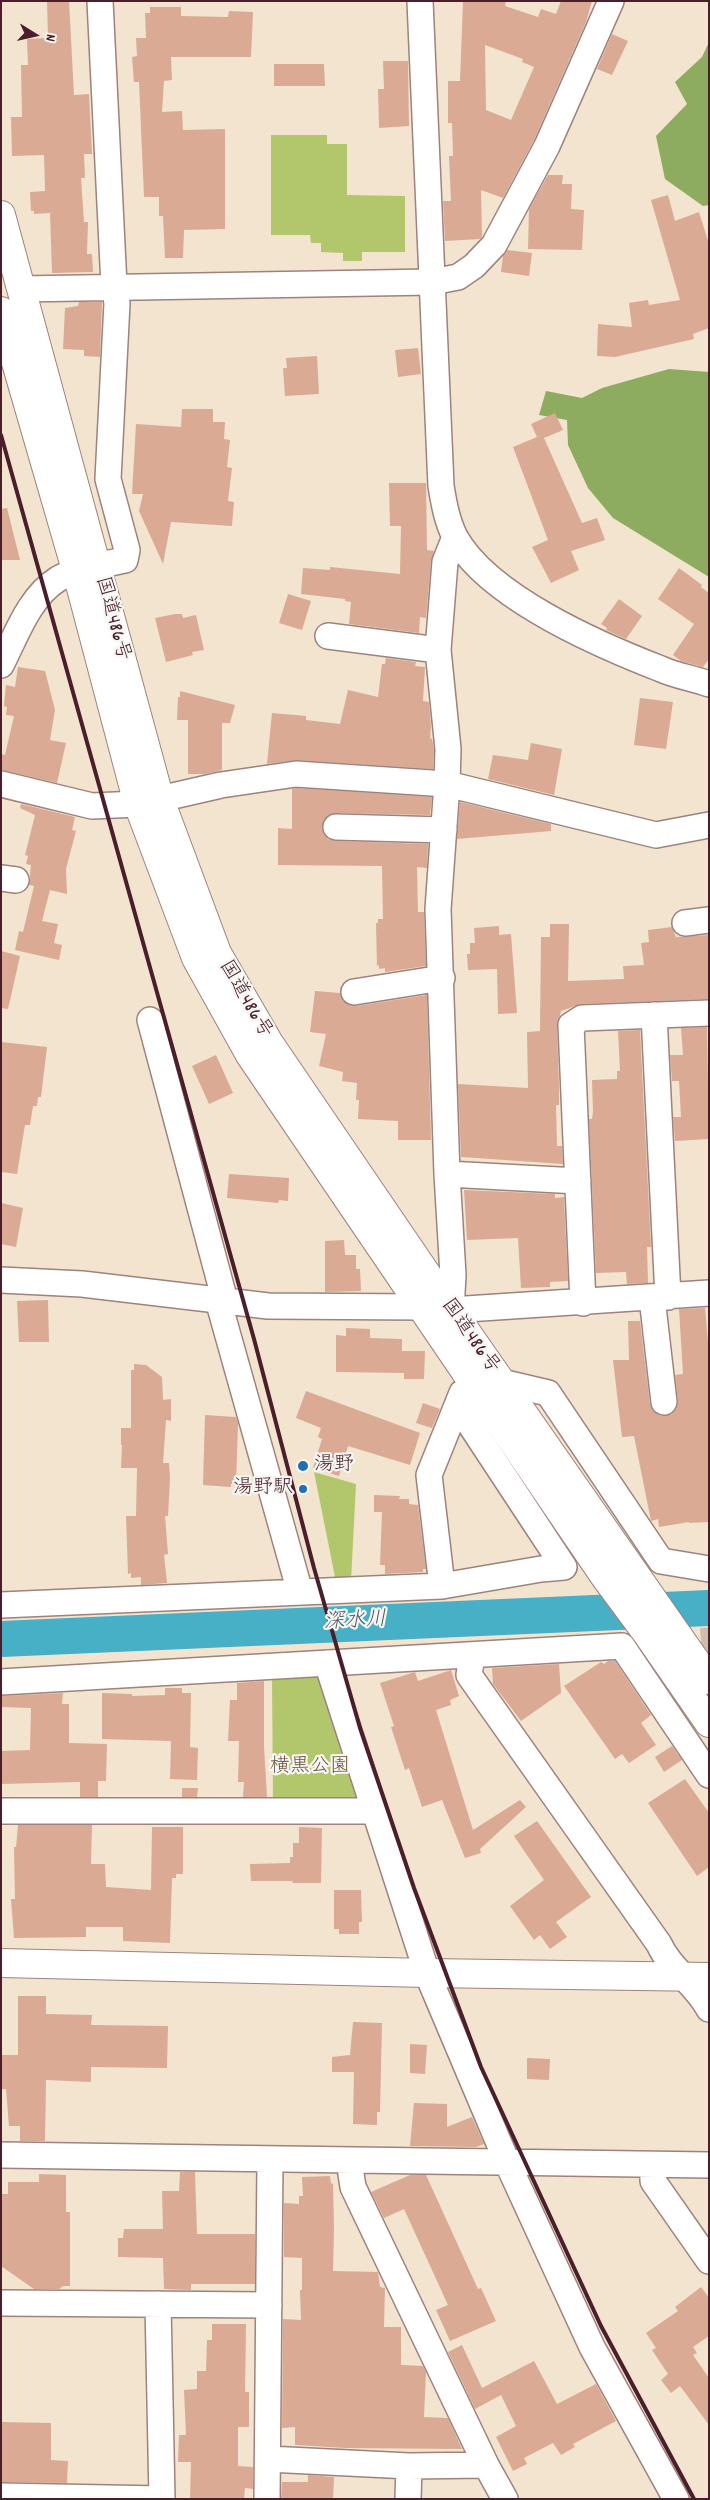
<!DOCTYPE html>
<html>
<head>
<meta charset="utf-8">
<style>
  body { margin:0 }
  #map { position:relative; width:710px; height:2500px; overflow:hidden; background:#f3e4cf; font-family:Dekko,sans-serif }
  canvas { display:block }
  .frame { position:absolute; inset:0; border:2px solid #4a1f2b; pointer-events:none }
  .north { position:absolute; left:10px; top:10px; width:50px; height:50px; -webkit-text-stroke:4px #f6f6f2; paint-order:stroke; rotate:100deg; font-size:14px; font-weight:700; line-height:20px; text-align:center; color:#4a1f2b }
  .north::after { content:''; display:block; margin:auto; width:18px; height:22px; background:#4a1f2b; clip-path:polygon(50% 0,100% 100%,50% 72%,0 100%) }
</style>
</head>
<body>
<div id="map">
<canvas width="710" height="2500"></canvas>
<div class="frame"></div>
<div class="north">N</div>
</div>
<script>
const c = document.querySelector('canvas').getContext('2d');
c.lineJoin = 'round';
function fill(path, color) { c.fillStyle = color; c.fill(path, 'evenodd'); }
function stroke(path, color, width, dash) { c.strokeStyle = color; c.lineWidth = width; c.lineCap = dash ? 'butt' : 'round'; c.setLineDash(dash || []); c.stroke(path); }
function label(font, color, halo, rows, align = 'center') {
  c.font = font + ' Dekko,"Klee One",sans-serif'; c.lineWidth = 4.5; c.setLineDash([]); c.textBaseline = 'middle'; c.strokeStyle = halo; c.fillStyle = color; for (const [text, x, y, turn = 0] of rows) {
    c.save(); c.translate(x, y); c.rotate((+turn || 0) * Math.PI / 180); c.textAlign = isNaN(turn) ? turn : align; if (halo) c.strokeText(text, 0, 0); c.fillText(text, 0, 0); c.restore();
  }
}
const green = new Path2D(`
  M271 135H327V144H347V195L405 196V252H362V261H343V253L321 252V243H311L310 235H271Z
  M314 1472 356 1484 351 1581 336 1582Z
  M317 1671 360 1800 273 1805 272 1675Z`);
const forest = new Path2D(`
  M709 42V205L703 206 665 179 656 136 687 104 675 82 702 57Z
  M669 369 709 372V577L613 518 588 488 568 445 567 420 539 415 546 391 582 398 602 388Z`);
const river = new Path2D(`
  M1 1639 709 1608`);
const building = new Path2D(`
  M47 1H69L74 95 89 94 92 154H84L85 178H81L84 222H88L87 254H92L93 272 52 273 50 213 34 214V211H31L30 192 45 191 44 155 12 156 11 117H22L21 65H28L27 39 48 38Z
  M463 1H506L505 6 538 17 541 9 556 14 561 1H592L586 22 534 140 503 198 481 190 482 236 480 239 445 241 443 201H451L449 156H453L452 123H448V81H460ZM485 45 523 59 522 62 534 67 511 120 486 110Z
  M150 7H181V16L228 17 229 11 253 12 251 57H171L172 80 164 81 162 112 182 111 183 130 225 129V229L184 230 183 258H165L163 216H159V197H144L139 82H134L132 57 137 56 136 38H146L145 13H150Z
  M612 34 628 41 612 75 597 69Z
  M383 61H408L409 126 379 128 378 89H384Z
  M274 64H324L325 86H274Z
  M548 175H563L562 184H572L571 209 584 210 582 250 528 249 529 209Z
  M668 195 675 221 699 212 709 244V328L693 334 694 339 615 357 597 356 598 324 632 327 629 303 648 300 649 305 680 300 651 200Z
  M507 250 532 253 529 276 501 272 503 256Z
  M79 302H102L100 357 84 356V350L63 349 65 308 78 306Z
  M418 348 421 374 398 377 395 350Z
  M317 356 319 394 285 396 283 368H287L286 358Z
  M182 409H213V422H225L224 439 230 440 227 467 232 468 228 501 234 502 232 526 171 522 163 564 139 511 143 494H132L136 424 181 427Z
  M555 413 563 430 544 438 582 523 597 518 605 540 571 551 579 570 551 583 532 547 548 540 513 447 537 437 531 424Z
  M389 483H426L427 550 434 551 431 561 426 618 420 617 419 633 349 624 351 602 345 601V599L301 594 303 568 330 570V567L400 574 401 526H390Z
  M7 508 20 560H1V509Z
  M679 568 702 585 701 587 709 593V659L703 667 681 661 673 655 694 624 658 599Z
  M288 594 311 601 302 630 279 623Z
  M619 599 642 616 626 639 606 630 607 628 601 624Z
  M175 614H182L183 618 196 615 204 650 192 652 193 655 166 662 155 618Z
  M386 658 416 662 415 666 425 667 423 701 429 702 431 726 430 739 432 738 434 750 433 769 297 760 267 764 272 713 306 716V720L340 724 348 690 378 697 382 664H385Z
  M18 667 45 671 55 710 50 740 66 743 57 783 1 770V754L5 755 14 716 6 715 7 707 4 706 6 685 15 687Z
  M180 691 235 705 230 723H222V770L205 774H188V720H177L178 697H180Z
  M640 698 673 702 666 749 634 745Z
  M531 743 562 749 554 795 488 779 493 755 528 760Z
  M297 788 432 797 430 815 336 813 324 819 322 827 328 839 336 841 428 844 427 868 417 867 418 912H424L426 966 385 972V968L379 969V965L377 966 376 923H378V919H383L382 866 278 865V828L292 829V789Z
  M460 802 551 824V831L457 839Z
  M21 804 75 817 72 830 76 831 66 869 67 894 50 890 42 921 58 924 54 943 62 945 59 960 15 950 19 931 23 932 34 886 29 885 31 865 26 864 28 856 25 855 35 815 20 808Z
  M550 924H569L568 981 624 979 623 966 644 965 641 943 649 942 648 930 672 927 676 937 709 935V999L581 1004 561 1011 557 1026 559 1088V1105H556L557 1146H562L563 1164 461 1157 458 1084 528 1088 527 1032 540 1031 541 937H550Z
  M499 926V935L511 934 517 1013 498 1014 497 969 468 970 467 954H470V943H475L474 928Z
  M1 951 20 956 8 1009 1 1008Z
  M315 991 340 993 343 1001 356 1006 427 995 431 1140H398V1121L358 1119 359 1100H356L357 1083 342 1081 343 1072 319 1066 326 1034 310 1032Z
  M707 1027 709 1139 675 1141 673 1117H681L679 1081H672L670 1055H683L681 1028Z
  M640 1030 651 1247H647L648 1283 627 1284 626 1272 596 1273 589 1119H592L593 1112 592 1080 617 1079V1071H620L618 1031Z
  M1 1042 47 1047 41 1097H38L37 1106H33L30 1125H25L17 1174 1 1172Z
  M216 1055 233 1093 209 1104 192 1066Z
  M229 1174 289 1178 288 1201 279 1200 278 1203 227 1198Z
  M464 1190 555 1194V1198L564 1197 568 1281 550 1282V1287L521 1288 518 1238 467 1240Z
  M1 1203 23 1208 16 1247 1 1244Z
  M344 1240 345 1255H356V1269H360L361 1291 325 1292V1241Z
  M48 1300 49 1342H19L17 1301Z
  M705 1308 709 1353V1522L689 1523V1522L659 1527 658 1519 651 1521 634 1436 622 1437 613 1360H629L628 1321H640L650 1404 658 1415 665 1416 672 1414 677 1408 678 1401 675 1375 683 1374 679 1309Z
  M346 1328 370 1329V1338L402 1339V1351H425L424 1379H404V1373L336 1372V1335L346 1336Z
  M134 1364 146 1365 162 1377 163 1400 171 1399V1421L166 1420 163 1463H169L170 1478 168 1516H165L168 1554 164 1555 167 1583 141 1585V1577L131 1578V1573L128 1574 126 1516H136L137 1468H121L122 1445H121V1428H131V1370H134Z
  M306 1391 420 1433 410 1465 348 1446 339 1476 313 1468 322 1439 318 1437 321 1428 296 1418Z
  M423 1403 440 1409 432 1428 416 1423Z
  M205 1415 236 1417 238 1423 236 1484H231V1487L203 1485Z
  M374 1495 400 1496 399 1499H409V1504L418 1505 426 1569H423V1572L385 1574V1565H380L382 1512H374Z
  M608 1661H615L651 1715 641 1723 656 1745 629 1763 622 1754 615 1759 564 1686 601 1662 604 1664Z
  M559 1664 561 1693 521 1721 493 1684 492 1668Z
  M451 1670 459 1696 450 1700 451 1705 436 1710 473 1830 520 1800 526 1807 480 1849 481 1853 465 1858 442 1800 422 1807 409 1768 405 1770 391 1727 394 1726 380 1683 415 1672 418 1681Z
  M264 1681V1746L267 1797H243L244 1782H238L239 1741H228L230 1700H237V1683Z
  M165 1688H182V1693H191L190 1747 198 1748 197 1780 170 1779 171 1741 102 1739V1693L132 1694V1696L165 1695Z
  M63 1693 62 1704H69V1743L107 1744 106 1781H98V1797H80V1782L1 1784V1751L30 1750 31 1708 1 1707V1696Z
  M672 1746 682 1760 664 1772 655 1757Z
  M685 1779 709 1813V1867L697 1876 648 1803Z
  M182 1788H198L197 1797H182Z
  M537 1821 591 1897 556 1922 567 1937 550 1949 540 1935 534 1940 510 1906 544 1880 514 1836Z
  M18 1825H92L91 1864H105L106 1887 151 1890 152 1827H183V1874H176V1878H172L170 1943 123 1941V1927H86V1937L14 1938 11 1899H15L14 1847H16Z
  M299 1827 322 1828 321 1883H292L293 1881H251L250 1864 290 1863V1857H293V1843H299Z
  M334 1890H361L362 1922H359V1934H339V1929H334Z
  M18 1996H46V2014L92 2015 91 2025 168 2026 167 2068 91 2067V2082L46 2080 45 2141H20V2126H9L6 2089H1V2055H18Z
  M353 2022 382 2023 380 2112H377V2125L353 2124 354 2072H332V2057L350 2055Z
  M410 2044 427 2045 425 2074 410 2073Z
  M527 2058 550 2059 549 2080 527 2079Z
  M414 2103 447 2104V2127L472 2117 484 2144 476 2147 410 2146Z
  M180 2172H195L197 2234H255V2284H191V2290L164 2289 163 2258 118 2257V2238H123L124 2229H163L162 2191H179Z
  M39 2174 66 2175V2212H70V2286H63L59 2289H34L1 2266V2194H8V2182H39Z
  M410 2175H426L478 2289 481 2288 496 2321 450 2341 436 2310 448 2305 404 2209 384 2218 371 2192Z
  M330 2176 331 2184 333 2183 334 2229 333 2271 378 2272 380 2287 385 2288 384 2327H401V2365L423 2366 426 2372 424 2417 448 2418 462 2449 346 2448 295 2445V2427L282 2428 283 2319 301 2320 300 2290H302V2258L284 2257V2203L299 2204V2196H303L302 2177Z
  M701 2287 709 2298V2336L693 2347 697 2353 693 2355 709 2378V2425L680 2386 671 2393 661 2380 668 2374 652 2350 656 2348 646 2333 678 2311 675 2307Z
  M212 2324H246L245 2392H249V2427H238V2466L253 2467V2489L245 2488 244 2499H190L191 2462H178L179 2435H186L184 2390 197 2389V2371H206L207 2340H212Z
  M462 2345 482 2388 534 2361 557 2404 596 2384 616 2421 573 2444 575 2447 561 2455 553 2443 524 2458 527 2464 513 2471 496 2437 516 2426 501 2395 475 2409 448 2352Z
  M1 2422 51 2423V2460L68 2461 67 2483 1 2482Z
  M308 2475 334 2477 333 2499 281 2498 282 2482H308Z`);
const minorTunnel = new Path2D(`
  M664 1643 709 1640`);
const minor = new Path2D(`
  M420 1 441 486C444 504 447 521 455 537 488 597 599 645 661 669 676 676 693 678 709 684
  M21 289 432 282 458 277 474 266 494 245 547 146 611 1
  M328 636 438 650
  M1 665C16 636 29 597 58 579 75 569 105 564 125 560L127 550 108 479 117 303 114 286 100 1
  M1 784 92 806 138 804 221 785 296 774 447 784 656 835 709 825
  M336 827 444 830
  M1 878 16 880
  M685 923 709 920
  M354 992 442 978
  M654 1015 668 1297
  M150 1020 225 1301
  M447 1174 578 1181
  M1 1280 82 1284 268 1306 421 1307 451 1310 709 1293
  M652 1298 664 1402
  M218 1300 300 1592
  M583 1303 571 1025 582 1018 709 1013
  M451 1310 453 1275 447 1174 438 909 447 784 448 749 438 650 445 562 455 537
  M501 1382 548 1393 661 1561 709 1569
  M442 1586 429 1475 462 1393
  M1 1605 442 1586 541 1569 564 1567 458 1406
  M472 1656 469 1675 659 1944C670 1969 696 1984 709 2009
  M327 1663 427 1973 507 2162 592 2347 676 2499
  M1 1682 622 1646 709 1775
  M1 1811H374
  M1 2155 709 2165
  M349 2161 353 2187 486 2465 505 2499
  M653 2165V2181L709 2261
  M1 2303 269 2305
  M158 2304 162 2499
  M268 2459 409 2466 486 2465
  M1 2496 162 2499
  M267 2499 270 2160
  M408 2499 409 2466`);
const tertiary = new Path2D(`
  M1 1963 427 1973 709 1977`);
const trunk = new Path2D(`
  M1 215 160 800 217 953 269 1043 451 1310 709 1680
  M1 311 77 573 138 804 196 958 250 1055 605 1577 648 1635 709 1723`);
const rail = new Path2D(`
  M1 435 254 1339 314 1568 360 1728 414 1888 481 2067 601 2326 694 2499`);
const markers = [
  [303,1466,6,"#1f6fb2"],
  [303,1489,5,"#1f6fb2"]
];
const streetNames = [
  ["国道486号",111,619,75],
  ["国道486号",244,1000,60],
  ["国道486号",469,1337,55]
];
const poiNames = [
  ["湯野",314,1466],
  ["湯野駅",293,1489,"right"]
];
const parkNames = [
  ["横黒公園",310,1768]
];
const waterNames = [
  ["深水川",355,1623,-3]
];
fill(green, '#b2c76b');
fill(forest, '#8dac5f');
stroke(river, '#47afc6', 36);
fill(building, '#daaa94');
stroke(minorTunnel, '#d1bdae', 25, [25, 12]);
stroke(minor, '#9e827d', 28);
stroke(tertiary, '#9e827d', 30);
stroke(trunk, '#9e827d', 30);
stroke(minor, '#fff', 25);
stroke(tertiary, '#fff', 28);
stroke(trunk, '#fff', 28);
stroke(rail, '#4a1f2b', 4);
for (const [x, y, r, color] of markers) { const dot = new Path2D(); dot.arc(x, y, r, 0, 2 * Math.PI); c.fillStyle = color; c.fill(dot); stroke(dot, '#f6f6f2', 2); }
label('20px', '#4a1f2b', '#f6f6f2', streetNames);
label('20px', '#4a1f2b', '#f6f6f2', poiNames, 'left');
label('20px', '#69513e', '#f6f6f2', parkNames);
label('italic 21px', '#495969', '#f6f6f2', waterNames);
</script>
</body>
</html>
